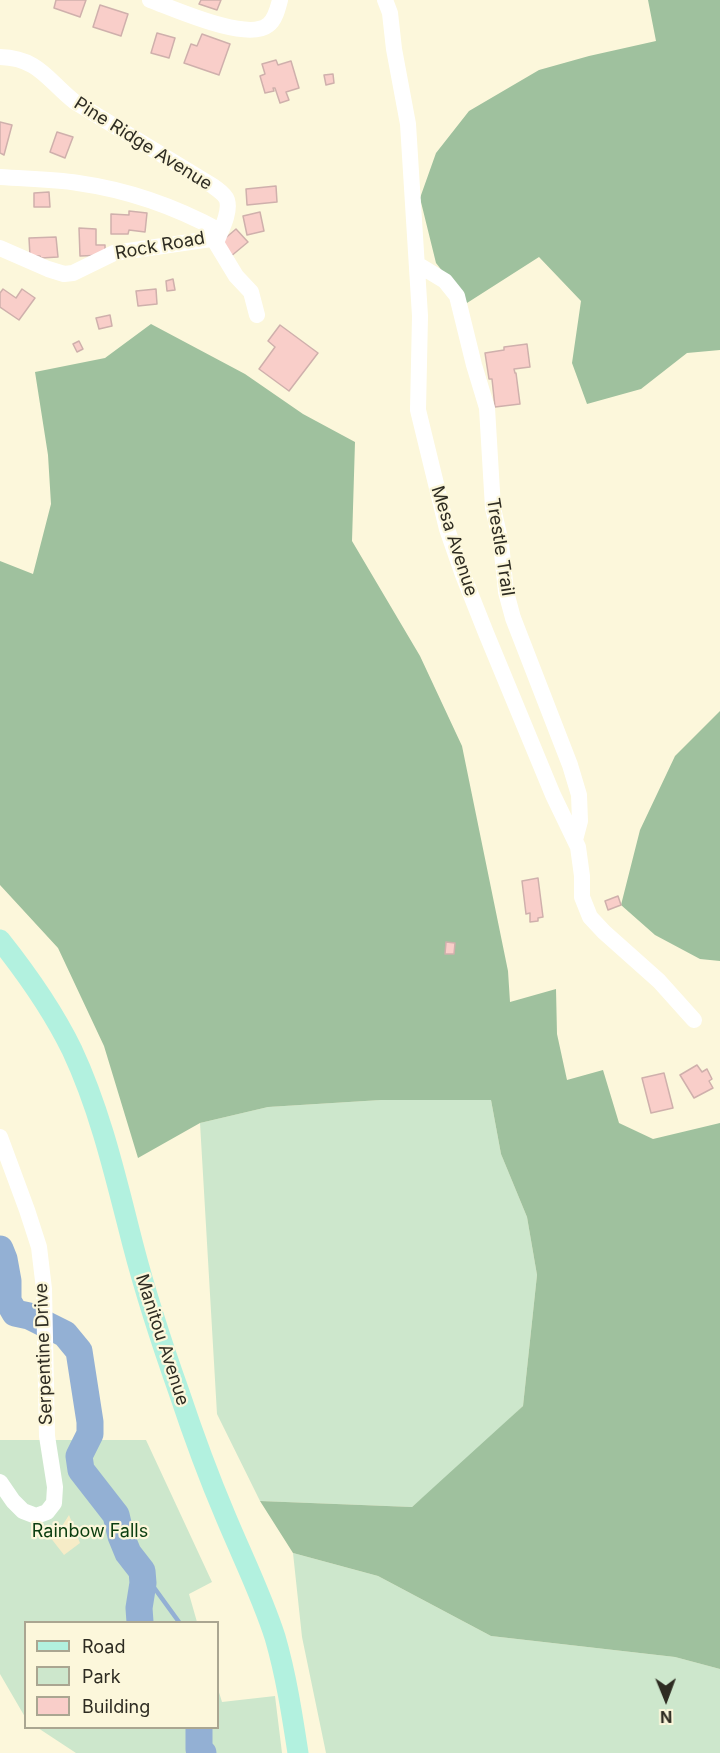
<!DOCTYPE html>
<html>
<head>
<meta charset="utf-8">
<style>
  body { margin:0 }
  #map { position:relative; width:720px; height:1753px; overflow:hidden; background:#fcf7db; font-family:Inter,sans-serif }
  canvas { display:block }
  .legend { position:absolute; left:24px; top:1621px; width:195px; height:108px; box-sizing:border-box; background:#fcf7db; border:2px solid #aaa691; margin:0; padding:8px 10px; list-style:none; font-size:18px; color:#2e2c22 }
  .legend li { display:flex; align-items:center; gap:12px; height:30px }
  .legend b { width:30px; border:2px solid #aaa691 }
  .north { position:absolute; left:636px; top:1669px; width:60px; height:60px; -webkit-text-stroke:4px #fcf7db; paint-order:stroke; rotate:179deg; font-size:16px; font-weight:700; line-height:24px; text-align:center; color:#2e2c22 }
  .north::after { content:''; display:block; margin:auto; width:21px; height:27px; background:#2e2c22; clip-path:polygon(50% 0,100% 100%,50% 72%,0 100%) }
</style>
</head>
<body>
<div id="map">
<canvas width="720" height="1753"></canvas>
<ul class="legend">
<li><b style="height:8px;background:#b2f1df"></b>Road</li>
<li><b style="height:16px;background:#cde7cc"></b>Park</li>
<li><b style="height:16px;background:#f9cec9"></b>Building</li>
</ul>
<div class="north">N</div>
</div>
<script>
const c = document.querySelector('canvas').getContext('2d');
c.lineJoin = 'round';
function fill(path, color) { c.fillStyle = color; c.fill(path, 'evenodd'); }
function stroke(path, color, width, dash) { c.strokeStyle = color; c.lineWidth = width; c.lineCap = dash ? 'butt' : 'round'; c.setLineDash(dash || []); c.stroke(path); }
function label(font, color, halo, rows, align = 'center') {
  c.font = font + ' Inter,sans-serif'; c.lineWidth = 4.5; c.setLineDash([]); c.textBaseline = 'middle'; c.strokeStyle = halo; c.fillStyle = color; for (const [text, x, y, turn = 0] of rows) {
    c.save(); c.translate(x, y); c.rotate((+turn || 0) * Math.PI / 180); c.textAlign = isNaN(turn) ? turn : align; if (halo) c.strokeText(text, 0, 0); c.fillText(text, 0, 0); c.restore();
  }
}
const green = new Path2D(`
  M381 1100H491L501 1154 527 1217 537 1275 523 1406 462 1464 412 1507 260 1501 217 1414 200 1123 268 1107Z
  M0 1440H146L212 1582 189 1594 197 1622H26L25 1717 0 1674Z
  M293 1553 378 1576 491 1636 675 1657 720 1669V1753H326L302 1637Z
  M218 1689 222 1702 275 1696 282 1753H76L38 1728H218Z`);
const forest = new Path2D(`
  M648 0H720V350L687 353 641 389 587 404 572 363 581 301 539 257 467 303 436 263 420 198 436 153 469 111 539 70 589 56 656 41Z
  M151 324 245 374 303 414 355 442 352 541 420 656 462 746 508 971 510 1002 556 989 557 1034 567 1080 603 1070 619 1123 653 1139 720 1123V1669L675 1657 491 1636 378 1576 293 1553 260 1501 412 1507 523 1406 537 1275 527 1217 501 1154 491 1100H381L268 1107 200 1123 138 1158 104 1046 58 948 0 885V561L33 574 51 504 48 455 35 372 105 358Z
  M720 711V961L700 959 655 935 621 905 640 830 675 756Z`);
const sand = new Path2D(`
  M69 1515 80 1543 64 1555 50 1537 51 1530 62 1526Z`);
const stream = new Path2D(`
  M142 1571 179 1622`);
const river = new Path2D(`
  M0 1249 4 1259 8 1281V1301L15 1313 29 1316 65 1334 79 1351 90 1422V1434L79 1456 81 1470 116 1515 121 1536 128 1553 142 1571 143 1583 139 1608 140 1622
  M199 1728V1749L203 1753`);
const building = new Path2D(`
  M56 0H86L80 17 54 8Z
  M201 0H221L217 10 199 4Z
  M100 5 128 14 121 36 93 27Z
  M157 33 175 38 169 58 151 53Z
  M202 34 230 44 219 75 184 63 191 44 197 46Z
  M276 60 278 65 291 61 299 88 286 92 289 100 280 103 275 88H273L274 91 265 93 260 76 265 74 262 64Z
  M333 74 334 83 326 85 324 75Z
  M0 122 12 125 4 155 0 153Z
  M57 132 73 137 65 158 50 152Z
  M276 186 277 202 247 205 246 189Z
  M49 192 50 207H34V193Z
  M129 211 147 213 145 232 129 230 128 234H111V214L129 215Z
  M260 212 264 231 247 235 243 216Z
  M79 228 96 229V245H105V255L80 256Z
  M236 229 248 242 230 257 222 241Z
  M56 237 58 257 41 258 40 256H30L29 238Z
  M173 279 175 290 167 291 166 281Z
  M3 289 16 298 22 289 35 298 19 320 0 307V293Z
  M156 289 157 304 138 306 136 291Z
  M110 315 112 326 99 329 96 318Z
  M280 325 318 353 289 391 259 369 275 347 268 341Z
  M79 341 83 349 77 352 73 344Z
  M527 344 530 367 514 369 515 373H516L520 404 495 407 492 379H489L485 353 504 350V347Z
  M538 878 543 917 538 918V921L530 922V913L526 914 522 881Z
  M618 896 621 905 608 910 605 901Z
  M446 942 455 943 454 954H445Z
  M697 1065 702 1072 707 1069 712 1079 709 1081 713 1088 694 1098 680 1075Z
  M664 1073 673 1108 651 1113 642 1078Z`);
const minor = new Path2D(`
  M150 0C175 9 247 42 268 25 275 20 278 8 280 0
  M385 0 390 13 394 49 408 124 420 316 418 410 447 529 463 575 486 633 553 795 578 847 582 876V897L590 917 604 932 659 981 694 1020
  M0 57C39 58 48 81 75 102L213 186C218 190 225 194 227 200 231 213 220 232 216 243L236 276 251 292 257 315
  M0 177C26 179 52 179 78 183 128 190 176 207 220 231
  M0 248 48 269 64 274 73 273 114 253 211 239 220 231
  M417 264 445 281 457 296 474 365 487 408 493 508 501 543 506 592 513 618 570 765 579 795 580 821 575 840
  M0 1137 27 1210 39 1247 44 1289 47 1436 55 1487 54 1503 47 1512 36 1516 23 1511 13 1501 0 1482`);
const major = new Path2D(`
  M0 940C27 974 53 1011 72 1050 101 1112 116 1179 133 1245 146 1295 162 1344 179 1392 193 1434 208 1475 225 1515 242 1556 262 1596 275 1637 286 1675 292 1714 298 1753`);
const streetNames = [
  ["Pine Ridge Avenue",143,144,32],
  ["Rock Road",160,246,-10],
  ["Mesa Avenue",454,541,72],
  ["Trestle Trail",500,547,81],
  ["Manitou Avenue",162,1340,72],
  ["Serpentine Drive",44,1354,-92]
];
const parkNames = [
  ["Rainbow Falls",90,1532]
];
fill(green, '#cde7cc');
fill(forest, '#9fc19e');
fill(sand, '#f6ecc7');
stroke(stream, '#93b0d4', 4.5);
stroke(river, '#93b0d4', 27);
fill(building, '#f9cec9');
stroke(building, '#cfb0ac', 1.5);
stroke(minor, '#fff', 16);
stroke(major, '#b2f1df', 21);
label('18px', '#2e2c22', '#fcf7db', streetNames);
label('18px', '#0a3d0f', '#fcf7db', parkNames);
</script>
</body>
</html>
